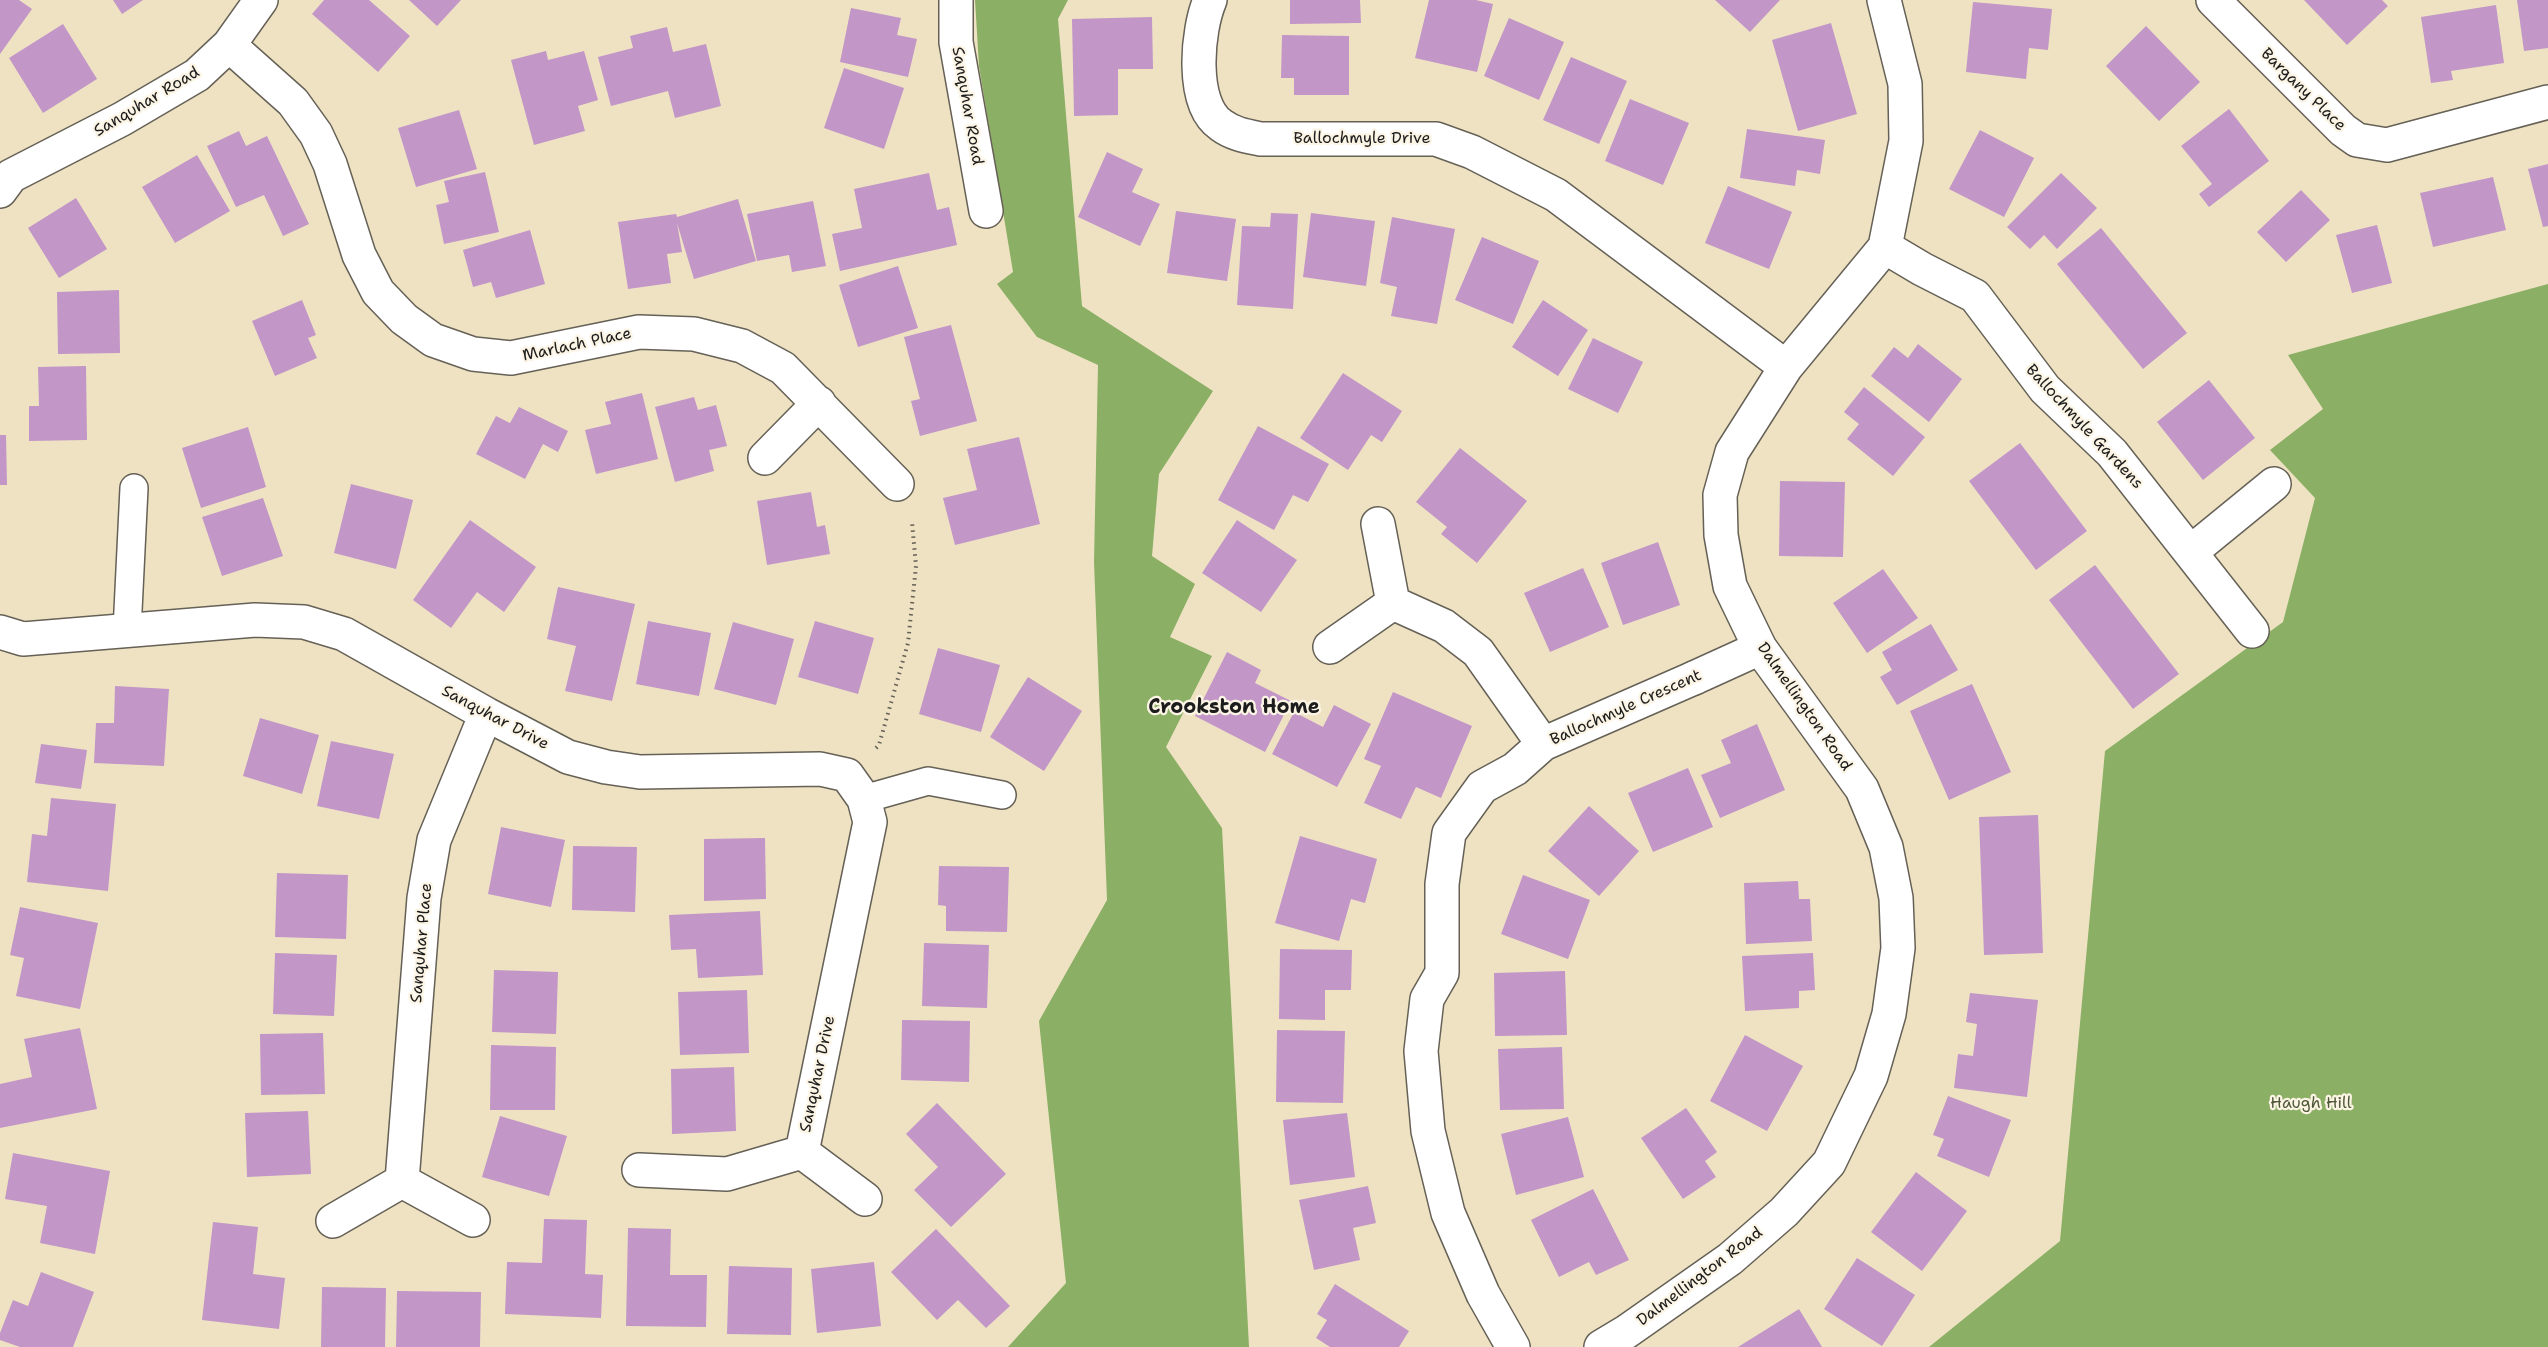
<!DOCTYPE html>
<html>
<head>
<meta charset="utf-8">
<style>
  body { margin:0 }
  canvas { display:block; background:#eee2c3 }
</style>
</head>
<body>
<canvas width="2548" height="1347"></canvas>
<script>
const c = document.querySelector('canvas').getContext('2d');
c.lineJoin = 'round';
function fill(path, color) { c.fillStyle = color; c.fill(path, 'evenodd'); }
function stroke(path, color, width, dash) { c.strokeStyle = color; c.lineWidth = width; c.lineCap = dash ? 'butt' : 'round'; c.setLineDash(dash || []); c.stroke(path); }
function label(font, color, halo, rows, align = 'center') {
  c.font = font + ' "Shantell Sans",sans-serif'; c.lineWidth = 4.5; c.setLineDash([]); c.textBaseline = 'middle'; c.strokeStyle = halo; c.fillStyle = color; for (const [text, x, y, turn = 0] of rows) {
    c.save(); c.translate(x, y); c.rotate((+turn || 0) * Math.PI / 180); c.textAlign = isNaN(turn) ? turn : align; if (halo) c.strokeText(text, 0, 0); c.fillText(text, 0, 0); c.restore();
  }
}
const forest = new Path2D(`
  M975 0H1068L1058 19 1082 306 1213 391 1159 474 1152 556 1195 584 1170 637 1212 656 1166 747 1222 828 1249 1347H1008L1066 1283 1039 1021 1107 900 1094 562 1098 365 1037 337 997 284 1013 272 979 66Z
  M2548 284V1347H1929L2060 1241 2105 751 2283 622 2315 498 2270 450 2323 409 2288 355Z`);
const building = new Path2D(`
  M0 0H19L32 9 0 54Z
  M113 0H143L122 14Z
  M324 0H369L410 36 378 72 312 14Z
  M409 0H461L437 26Z
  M1290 0H1360L1361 23 1290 24Z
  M1429 0H1476L1493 4 1477 72 1415 58Z
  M1715 0H1780L1750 32Z
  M2304 0H2382L2388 6 2347 45Z
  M2517 0H2548V48L2524 51Z
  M1973 2 2052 9 2048 50 2029 48 2026 79 1966 72Z
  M2496 5 2504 63 2451 71 2453 80 2431 83 2421 17Z
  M851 8 901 18 897 35 917 39 908 77 840 62Z
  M1152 17 1153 69H1118V115L1074 116 1072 19Z
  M1509 18 1564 42 1539 100 1484 76Z
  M1831 23 1857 114 1798 131 1772 40Z
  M63 24 97 79 43 113 9 58Z
  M2146 26 2200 82 2159 121 2106 66Z
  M667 27 673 52 706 44 721 106 675 118 668 91 611 106 598 57 633 48 630 36Z
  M1282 35 1349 36V95H1294V78H1281Z
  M546 51 548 60 584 51 598 100 578 106 585 131 534 145 511 60Z
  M1571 57 1627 81 1599 144 1543 120Z
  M844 68 904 88 884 149 824 128Z
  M1630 99 1689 123 1663 185 1605 161Z
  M2229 109 2269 161 2209 207 2199 194 2212 184 2181 146Z
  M459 110 477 169 416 187 398 128Z
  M1747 129 1825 140 1820 174 1797 170 1795 186 1740 178Z
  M1980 130 2034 158 2004 217 1949 189Z
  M239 131 246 146 267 136 309 224 283 236 264 195 236 207 207 146Z
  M1107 152 1143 169 1132 192 1160 204 1140 246 1078 217Z
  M197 155 230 211 175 243 142 187Z
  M2548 164V226L2543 227 2528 169Z
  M485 172 499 232 444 244 436 205 449 202 444 181Z
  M929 173 937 210 949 207 957 245 840 271 832 234 862 228 854 189Z
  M2061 173 2097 208 2057 249 2044 235 2030 249 2007 227Z
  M2493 177 2506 230 2433 247 2420 193Z
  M1728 186 1792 212 1769 269 1705 243Z
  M2301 190 2330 220 2286 262 2257 232Z
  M76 198 107 249 59 278 28 228Z
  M738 199 756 261 694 279 677 223 682 252 667 254 671 283 628 289 618 222 676 214 677 217Z
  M813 201 826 266 792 272 789 255 757 261 747 214Z
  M1176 211 1236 219 1227 281 1167 273Z
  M1271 213 1298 214 1293 309 1237 305 1242 226 1270 227Z
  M1311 213 1375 221 1366 286 1303 277Z
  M1392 217 1455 229 1437 324 1391 316 1397 287 1380 283Z
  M2377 225 2392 283 2352 293 2336 235Z
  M2101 228 2187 333 2143 369 2057 264Z
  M530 230 545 284 496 298 491 282 473 287 463 250Z
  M1482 237 1539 261 1513 324 1455 300Z
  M898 266 918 328 858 347 839 285Z
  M119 290 120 353 58 354 57 292Z
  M302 300 316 335 308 338 317 358 275 376 252 321Z
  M1543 300 1588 330 1558 376 1512 347Z
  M951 325 977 421 920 436 911 401 920 399 904 337Z
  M1593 338 1643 362 1618 413 1568 389Z
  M1918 344 1962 379 1929 422 1871 376 1894 347 1908 358Z
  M86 366 87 440 29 441V406H39L38 367Z
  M1343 373 1402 411 1382 442 1371 435 1348 470 1300 438Z
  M2209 380 2255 438 2203 480 2157 422Z
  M1864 387 1925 437 1893 476 1847 439 1859 424 1844 412Z
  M642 393 658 459 596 474 585 430 611 424 605 402Z
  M694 397 698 410 716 405 727 446 709 450 714 471 675 482 655 407Z
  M519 407 568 431 558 452 543 444 525 479 476 454 496 416 510 423Z
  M1258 426 1329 464 1308 502 1293 495 1274 530 1218 500Z
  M248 427 266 487 201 508 182 448Z
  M0 435H6L7 485H0Z
  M1019 437 1040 524 955 545 943 498 977 490 967 449Z
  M2020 443 2087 531 2036 570 1969 481Z
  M1460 448 1527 501 1477 563 1441 534 1447 527 1416 502Z
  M1780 481 1845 482 1843 557 1779 556Z
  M351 484 413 500 396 569 334 553Z
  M811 492 817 527 825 525 830 554 767 565 757 501Z
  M263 498 283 556 222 576 202 517Z
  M470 520 536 567 504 612 477 592 451 628 413 600Z
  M1237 520 1297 560 1261 612 1202 573Z
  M1658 542 1680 605 1623 625 1601 563Z
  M2095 565 2179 674 2133 709 2049 600Z
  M1583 568 1609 627 1550 652 1524 593Z
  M1883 569 1918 618 1867 653 1833 603Z
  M558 587 635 604 612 701 565 691 576 646 547 639Z
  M648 621 711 633 699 696 636 684Z
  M815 621 874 638 858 694 798 677Z
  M733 622 794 639 776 705 714 689Z
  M1931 624 1958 670 1897 705 1880 677 1892 670 1882 652Z
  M938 648 1000 665 981 732 919 714Z
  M1227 652 1261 670 1255 683 1291 701 1265 752 1195 716Z
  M1028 677 1082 711 1044 771 990 737Z
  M1972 684 2011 772 1949 800 1910 711Z
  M115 686 169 689 164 766 94 763 96 723H114Z
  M1393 692 1472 726 1441 798 1416 787 1401 819 1364 803 1381 766 1364 759Z
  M1334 705 1371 724 1337 787 1272 754 1294 712 1323 727Z
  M260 718 319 735 302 794 243 776Z
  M1757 724 1785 790 1720 818 1701 775 1731 763 1721 740Z
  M331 741 394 754 379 819 317 806Z
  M41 744 87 750 81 789 35 783Z
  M1688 768 1713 827 1653 852 1628 793Z
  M51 798 116 804 108 891 27 882 32 834 47 836Z
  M1589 806 1639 851 1599 896 1548 851Z
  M2038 815 2043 953 1984 955 1979 817Z
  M501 827 565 840 551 907 488 894Z
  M1300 836 1377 859 1365 903 1351 899 1339 941 1275 923Z
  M765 838 766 899 704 901V839Z
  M573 846 637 847 635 912 572 910Z
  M939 866 1009 867 1007 932 946 931V906L938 905Z
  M277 873 348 875 346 939 275 937Z
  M1523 875 1590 900 1568 959 1501 934Z
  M1798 881 1799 899H1810L1812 941 1746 944 1744 883Z
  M20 907 98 923 80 1009 16 996 24 958 10 955Z
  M760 911 763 975 698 978 696 949 671 950 669 915Z
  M924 943 989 945 987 1008 922 1006Z
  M1280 949 1352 950 1351 990H1325V1020L1279 1019Z
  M275 953 337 955 334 1016 273 1014Z
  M1813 953 1815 990 1799 991V1008L1745 1011 1742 956Z
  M494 970 558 972 556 1034 492 1032Z
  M1565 971 1567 1035 1495 1036 1494 973Z
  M747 990 749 1053 680 1055 678 992Z
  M1970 993 2038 1000 2027 1097 1954 1088 1958 1054 1973 1056 1977 1024 1966 1022Z
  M902 1020 970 1021 969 1082 901 1080Z
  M80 1028 97 1109 0 1128V1084L32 1077 24 1039Z
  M1277 1030 1345 1031 1343 1103 1276 1102Z
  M323 1033 325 1094 261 1095 260 1034Z
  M1745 1035 1803 1066 1767 1131 1710 1101Z
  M491 1045 556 1047 555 1110H490Z
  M1562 1047 1564 1109 1500 1110 1498 1049Z
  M734 1067 736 1131 672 1134 671 1069Z
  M1948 1096 2011 1120 1989 1177 1937 1156 1944 1139 1933 1135Z
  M937 1103 1006 1174 951 1227 914 1190 938 1167 906 1134Z
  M1686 1108 1717 1152 1705 1161 1716 1177 1683 1199 1641 1138Z
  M308 1111 311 1174 247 1177 245 1113Z
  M1347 1113 1355 1177 1290 1185 1283 1120Z
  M500 1116 567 1136 549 1196 482 1177Z
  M1568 1117 1584 1177 1516 1195 1501 1134Z
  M13 1153 110 1171 95 1254 40 1243 47 1206 5 1199Z
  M1916 1172 1967 1211 1922 1271 1871 1232Z
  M1368 1186 1376 1223 1353 1228 1360 1260 1314 1270 1299 1200Z
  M1593 1189 1629 1260 1596 1275 1589 1262 1559 1277 1531 1220Z
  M544 1219 587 1220 585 1274 603 1275 601 1318 505 1314 507 1262 542 1263Z
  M213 1222 258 1227 253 1274 285 1278 279 1329 202 1320Z
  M628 1228 671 1229 670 1275H707L706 1327 626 1326Z
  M936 1229 1010 1306 986 1328 958 1300 937 1320 891 1272Z
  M1857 1258 1915 1295 1882 1346 1824 1309Z
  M874 1262 881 1326 817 1333 811 1269Z
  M729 1266 792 1268 791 1335 727 1334Z
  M41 1272 94 1292 73 1347H20L0 1340V1333L13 1300 28 1306Z
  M1335 1284 1409 1331 1399 1347H1330L1316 1338 1327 1320 1317 1314Z
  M322 1287 386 1288 385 1347H321Z
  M397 1291 481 1292 480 1347H396Z
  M1799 1309 1822 1347H1738Z`);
const path = new Path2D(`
  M876 748 879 745 908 643 916 566 912 522`);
const service = new Path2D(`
  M127 631 134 488
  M864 799 928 781 1002 795`);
const pedestrian = new Path2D(`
  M1694 678 1760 648`);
const minor = new Path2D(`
  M956 0V42L986 211
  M1210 0C1197 30 1190 104 1221 125 1233 134 1246 136 1261 139H1436L1472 152 1556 195 1786 367
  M2213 0 2343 130 2357 140 2387 145 2548 102
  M229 45 293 102 316 134 330 164 359 255 378 292 404 319 433 340 473 354 511 358 639 332 694 334 742 346 783 368 897 484
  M0 191 11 176 122 119 197 75 229 45 261 0
  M1885 247 1922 269 1975 296 2045 389 2112 453 2252 631
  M765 458 819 403
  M2192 551 2274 484
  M1393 603 1444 626 1478 652 1543 744
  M0 632 23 639 255 620 304 622 344 634 486 714 568 757 606 767 640 772 820 769 847 775 864 799 870 822 802 1152 727 1174 639 1170
  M1330 647 1393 603 1378 524
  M802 1152 865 1199
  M402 1181 424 898 434 840 486 714
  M333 1221 402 1181 473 1220
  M1513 1347 1483 1294 1448 1213 1428 1131 1421 1051 1427 999 1442 973V884L1449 833 1482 787 1515 769 1543 744 1694 678
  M1601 1347 1626 1332 1730 1259 1784 1212 1829 1163 1871 1076 1889 1014 1898 948 1896 898 1886 847 1862 789 1760 648 1730 586 1721 535 1720 495 1732 452 1786 367 1885 247 1906 141 1905 84 1884 0`);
const streetNames = [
  ["Bargany Place",2303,90,44],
  ["Sanquhar Road",147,102,-31],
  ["Sanquhar Road",967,106,80],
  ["Ballochmyle Drive",1362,139],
  ["Marlach Place",577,345,-12],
  ["Ballochmyle Gardens",2084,427,47],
  ["Dalmellington Road",1804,707,55],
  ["Ballochmyle Crescent",1626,708,-24],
  ["Sanquhar Drive",495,718,28],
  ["Sanquhar Place",422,943,-85],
  ["Sanquhar Drive",818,1074,-78],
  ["Dalmellington Road",1700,1277,-37]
];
const parkNames = [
  ["Haugh Hill",2311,1104]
];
const quarterNames = [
  ["Crookston Home",1234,708]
];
fill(forest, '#8baf64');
fill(building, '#c296c7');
stroke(service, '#666156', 30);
stroke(pedestrian, '#666156', 36);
stroke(minor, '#666156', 36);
stroke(path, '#666156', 4, [1.5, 4.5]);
stroke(service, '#fff', 27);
stroke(pedestrian, '#fff', 33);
stroke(minor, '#fff', 33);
label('16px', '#1c1c1c', '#fcf5e5', streetNames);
label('16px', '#4f593a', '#fcf5e5', parkNames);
label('bold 20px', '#1c1c1c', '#fcf5e5', quarterNames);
</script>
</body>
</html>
